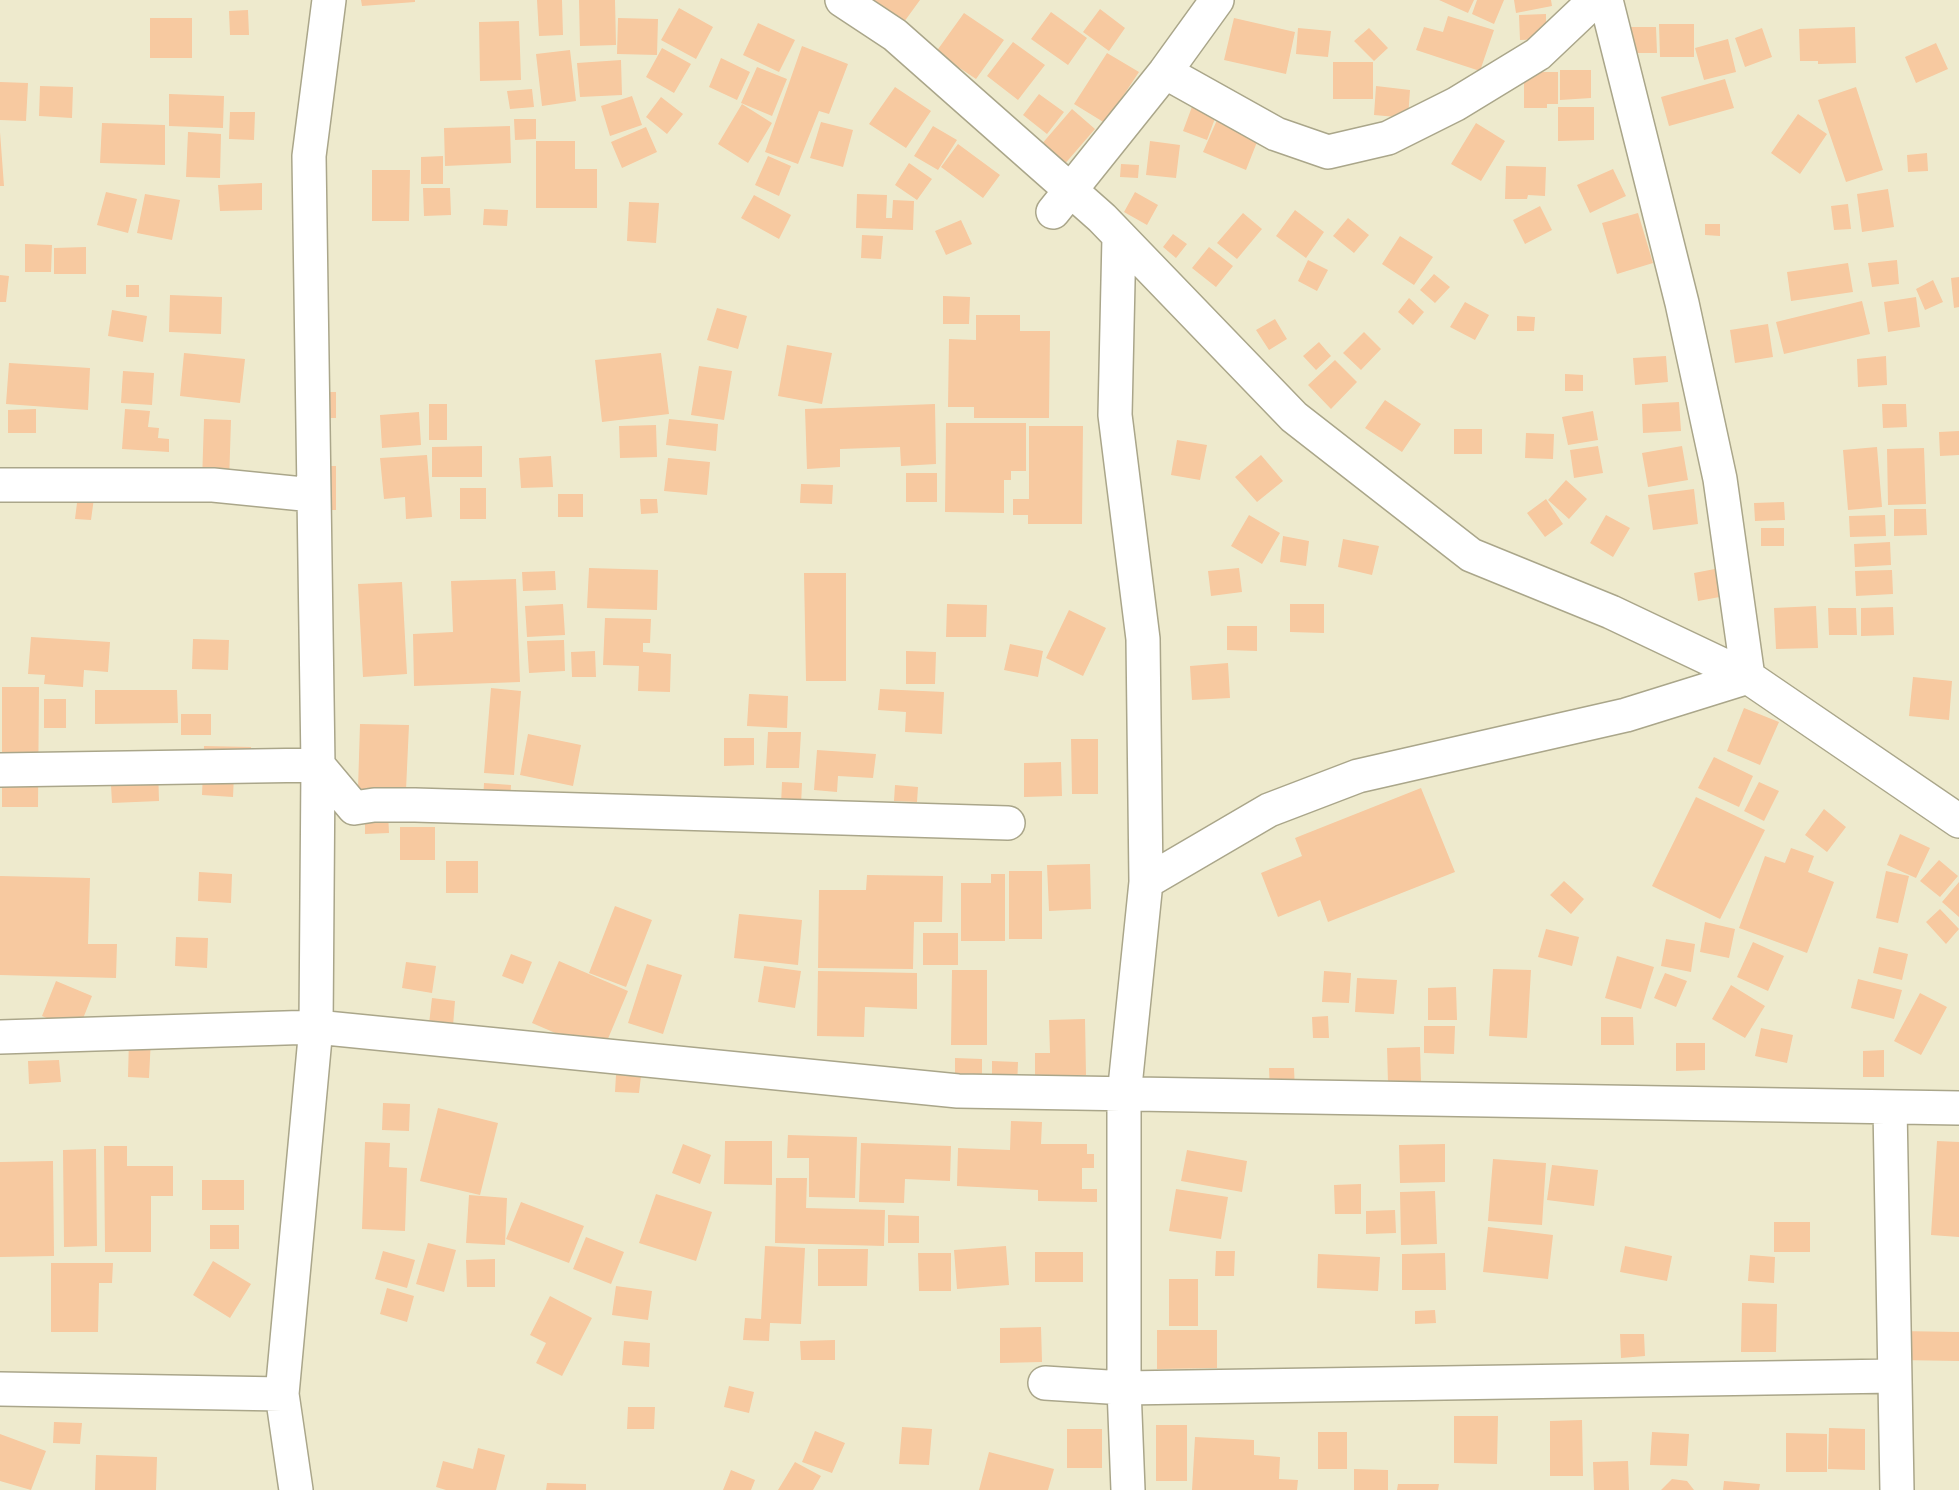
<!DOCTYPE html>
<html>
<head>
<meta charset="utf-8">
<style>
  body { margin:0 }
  canvas { display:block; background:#eeeacd }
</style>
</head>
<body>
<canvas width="1959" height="1490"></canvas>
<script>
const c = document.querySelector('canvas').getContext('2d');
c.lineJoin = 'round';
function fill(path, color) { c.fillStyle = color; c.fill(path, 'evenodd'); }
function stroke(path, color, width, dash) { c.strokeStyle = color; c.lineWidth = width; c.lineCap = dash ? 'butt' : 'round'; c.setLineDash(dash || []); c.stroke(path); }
const building = new Path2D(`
  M361 0H415V2L362 6Z
  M537 0H562L563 35 539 36Z
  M579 0H615L616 45 580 46Z
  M873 0H920L904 22Z
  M1439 0H1474L1468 13Z
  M1477 0H1504L1494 24 1472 14Z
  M1514 0H1551L1552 6 1516 13Z
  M679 8 713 27 696 59 661 40Z
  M1100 9 1125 28 1109 51 1083 32Z
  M248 10 249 35H230L229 11Z
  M1051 12 1087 38 1068 65 1031 39Z
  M964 13 1004 40 976 79 936 52Z
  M1546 14V39L1520 40 1519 15Z
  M1448 16 1494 30 1480 71 1416 50 1424 27 1443 32Z
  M150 18H192V58H150Z
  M618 18 658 19 657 55 617 54Z
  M1234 18 1295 32 1286 74 1224 60Z
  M519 21 521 80 480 81 479 22Z
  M758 23 795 40 779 72 743 55Z
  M1659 24H1694V57H1660Z
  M1629 27H1656L1657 53H1629Z
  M1855 27 1856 63 1818 64V61H1800L1799 29Z
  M1298 28 1331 31 1328 57 1296 54Z
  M1369 28 1388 48 1374 61 1354 41Z
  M1762 28 1772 57 1745 67 1735 38Z
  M1728 39 1736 72 1704 80 1695 48Z
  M1013 42 1045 65 1018 100 987 76Z
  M1936 43 1948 69 1916 83 1905 57Z
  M802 46 848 64 829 114 819 111 798 164 765 152Z
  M662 48 691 64 674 93 646 77Z
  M570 50 576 101 542 106 536 54Z
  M1107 53 1139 72 1105 123 1074 104Z
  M721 58 750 72 737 100 709 87Z
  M621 60 622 95 580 97 577 63Z
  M1333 62H1373V99H1333Z
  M757 67 787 79 772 116 741 103Z
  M1560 70H1591V98L1560 100Z
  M1524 72H1558V104H1547V108H1524Z
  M1725 79 1734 108 1669 126 1661 97Z
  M0 82 28 83 26 121 0 120Z
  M40 86 73 87 72 118 39 116Z
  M1376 86 1410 90 1408 118 1374 115Z
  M895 87 931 111 906 148 869 124Z
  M1856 87 1883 170 1846 182 1818 100Z
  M532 89 534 107 510 109 507 91Z
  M169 94 224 96 223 128 169 126Z
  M1039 94 1064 112 1047 134 1023 115Z
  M632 96 642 125 610 136 601 106Z
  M661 97 683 114 667 134 646 117Z
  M742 104 772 123 748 163 718 144Z
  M1193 104 1217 113 1207 140 1183 131Z
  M1558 107H1594V140L1558 141Z
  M1072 109 1095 129 1063 166 1040 146Z
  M230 112H255L254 140 229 139Z
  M1798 114 1827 134 1800 174 1771 153Z
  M514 119H536V139L515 140Z
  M1217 120 1259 137 1246 170 1203 152Z
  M821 122 853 130 843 167 810 158Z
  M102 123 165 125V165L100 163Z
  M1476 123 1505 141 1481 181 1451 164Z
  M510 126 511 163 445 166 444 128Z
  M933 126 957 140 938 170 914 156Z
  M646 127 657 152 622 168 611 142Z
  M0 132 4 186H0Z
  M188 132 221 134 220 178 186 177Z
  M536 141H575V169H597V208H536Z
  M1150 141 1180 145 1176 178 1146 175Z
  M958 144 1000 175 983 198 941 167Z
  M1927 153 1928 171 1908 172 1907 155Z
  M443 156V184H421V157Z
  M768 156 791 166 779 196 755 185Z
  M909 163 932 179 917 200 895 185Z
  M1121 164 1139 165 1138 178 1120 177Z
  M1506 166 1546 167 1545 196 1528 195 1527 199H1505Z
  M1613 169 1626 196 1590 213 1577 185Z
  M372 170H410L409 221H372Z
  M262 183V210L220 211 218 185Z
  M423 188H450L451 215 424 216Z
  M1888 189 1894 227 1862 232 1857 194Z
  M106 192 137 199 128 233 97 225Z
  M1135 192 1158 205 1147 225 1124 212Z
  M145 194 180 200 172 240 137 233Z
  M857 194 887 195 886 218H892L893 200 914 201 913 230 856 228Z
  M754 195 791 215 779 239 741 218Z
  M629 202 659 203 656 243 627 241Z
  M1848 204 1851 229 1834 230 1831 206Z
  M1540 206 1552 230 1525 244 1513 220Z
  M484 209 508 210 507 226 483 225Z
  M1295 210 1324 232 1306 258 1276 236Z
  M1243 213 1262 229 1237 259 1217 243Z
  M1638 213 1653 263 1617 274 1602 223Z
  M1348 218 1369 235 1354 253 1333 236Z
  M961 220 972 244 946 255 935 231Z
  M1705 224H1720V236L1705 235Z
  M1173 234 1187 244 1176 258 1163 247Z
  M862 235 883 236 881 259 861 258Z
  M1400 236 1433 257 1414 285 1382 264Z
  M25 244 52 245 51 272H25Z
  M86 247V274H54V248Z
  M1209 247 1233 266 1216 287 1192 268Z
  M1308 260 1328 270 1317 291 1298 281Z
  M1897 260 1899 284 1872 287 1868 263Z
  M1848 263 1853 292 1791 301 1787 272Z
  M1434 274 1450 287 1435 303 1420 290Z
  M0 275 9 276 6 302H0Z
  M1959 277V307L1954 308 1951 278Z
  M1933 280 1943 302 1925 310 1916 289Z
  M126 285H139V297H126Z
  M170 295 222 297 221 334 169 332Z
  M943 296 970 297 969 324H943Z
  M1916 297 1920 327 1888 332 1884 302Z
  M1409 298 1424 312 1413 325 1398 312Z
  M1862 301 1870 334 1784 354 1776 322Z
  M1465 302 1489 315 1475 340 1450 327Z
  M717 308 747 316 738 349 707 340Z
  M112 310 147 316 143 342 108 336Z
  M976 315H1020V331H1050L1049 418H974V407H948L949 339 976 340Z
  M1517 316 1535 317 1534 331H1517Z
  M1275 319 1287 339 1269 350 1256 330Z
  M1768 324 1773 357 1735 363 1730 330Z
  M1364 332 1381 349 1361 370 1343 353Z
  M1319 342 1331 356 1316 370 1303 356Z
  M787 345 832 353 822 404 778 396Z
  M184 353 245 359 240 403 180 396Z
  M661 353 669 414 602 422 595 360Z
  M1666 356 1668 382 1635 385 1633 358Z
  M1886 356 1887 385 1858 387 1857 359Z
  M1335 360 1357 382 1331 409 1308 385Z
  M9 363 90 368 88 410 6 404Z
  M699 366 732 371 724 420 691 415Z
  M123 371 154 373 152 405 121 403Z
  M1565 374 1583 375V391H1565Z
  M313 392H336V418H313Z
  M1385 400 1421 424 1402 452 1365 428Z
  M1679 402 1681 431 1643 433 1642 404Z
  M429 404H447V440H429Z
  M935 404 936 464 901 466 900 447 840 449V467L807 469 805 409Z
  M1882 404H1906L1907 427 1883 428Z
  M36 409V433H8V410Z
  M125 409 150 411 148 427 159 428 158 438 169 439V452L122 449Z
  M1593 411 1598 440 1568 445 1562 417Z
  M419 412 421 445 382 448 380 415Z
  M204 419 231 420 229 483 202 482Z
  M669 419 718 424 716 451 666 445Z
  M946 423H1026V471H1011V480H1004V513L945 512Z
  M656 425 657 457 620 458 619 426Z
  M1029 426H1083L1082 524H1028V515H1013V499H1029Z
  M1454 429H1482V454H1454Z
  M1959 431V455L1940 456 1939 432Z
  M1526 433 1554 434 1553 459 1525 458Z
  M1177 440 1207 445 1200 480 1171 475Z
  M482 446V477H432V447Z
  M1598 446 1603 473 1574 478 1570 450Z
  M1682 446 1688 480 1648 487 1642 453Z
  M1877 447 1882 507 1848 510 1843 450Z
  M1924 448 1926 504 1888 505 1887 449Z
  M427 455 432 517 406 519 405 497 384 499 380 458Z
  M1261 455 1283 481 1257 502 1235 477Z
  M551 456 553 487 521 488 519 458Z
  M668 458 710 462 707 495 664 491Z
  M307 466H336V510H307Z
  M906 473H937V502H906Z
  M1566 480 1587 499 1569 519 1548 500Z
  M801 484 833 485 832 504 800 503Z
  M460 488H486V519H460Z
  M1694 489 1698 524 1653 530 1648 495Z
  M558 494H583V517H558Z
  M78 495 94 498 91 520 75 519Z
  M640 499H657L658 513 641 514Z
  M1546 499 1563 524 1545 537 1527 513Z
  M1784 502 1785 520 1755 521 1754 503Z
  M1894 509H1926L1927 535 1894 536Z
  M1249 515 1280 533 1262 564 1231 546Z
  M1606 515 1630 528 1613 557 1590 543Z
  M1885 515 1886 536 1850 537 1849 516Z
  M1761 528H1784V546H1761Z
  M1283 536 1309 541 1306 566 1280 562Z
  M1343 539 1379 546 1372 575 1338 567Z
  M1890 542 1891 565 1855 567 1854 544Z
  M589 568 658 570 657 610 587 608Z
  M1239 568 1242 592 1211 596 1208 571Z
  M1720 568 1725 596 1698 601 1694 573Z
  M1892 570 1893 594 1856 596 1855 571Z
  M555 571 556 590 523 591 522 572Z
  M804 573H846V681H806Z
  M516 579 520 682 414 686 413 634 453 632 451 581Z
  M402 582 407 674 363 677 358 584Z
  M563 604 565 635 527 637 525 606Z
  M947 604 987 605 986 637H946Z
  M1290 604H1324V633L1290 632Z
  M1816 606 1818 648 1776 649 1774 608Z
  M1893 607 1894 635 1861 636V608Z
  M1828 608H1856L1857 635H1829Z
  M1069 610 1106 628 1083 676 1046 658Z
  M605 618 651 619 650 643H643V652L671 654 670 692 638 691 639 666 603 665Z
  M1227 626H1257V651L1227 650Z
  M31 637 110 642 108 672 84 670 83 687 44 684 45 675 28 674Z
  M193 639 229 640 228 670 192 669Z
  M564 640 565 671 529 673 527 641Z
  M1010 644 1043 651 1038 677 1004 670Z
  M595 651 596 677H572L571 652Z
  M906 651 936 652 935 684H906Z
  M1228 663 1230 698 1192 700 1190 666Z
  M1913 677 1952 681 1949 720 1909 716Z
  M2 687H39L38 807H2Z
  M491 688 521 691 514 775 484 773Z
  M880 689 944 692 942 734 905 732 906 712 878 710Z
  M95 690H177L178 723 95 724Z
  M749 694 788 696 787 728 747 726Z
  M44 699H66V728H44Z
  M1744 708 1779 722 1760 765 1727 751Z
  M181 714H211V735H181Z
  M360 724 409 725 406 790 358 789Z
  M768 732H801L799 768H766Z
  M528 734 581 745 573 786 520 775Z
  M724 738H754V765L724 766Z
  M1071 739H1098V794H1072Z
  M204 746 251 747 250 776 234 775 233 797 202 795Z
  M817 750 876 754 873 778 838 776 837 792 814 790Z
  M1714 757 1753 776 1739 807 1698 788Z
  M1061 762 1062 796 1024 797V763Z
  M158 767 159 801 112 803 110 768Z
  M782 782 802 783 801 806 781 805Z
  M1759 782 1779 791 1764 821 1744 811Z
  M484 783 511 785 510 804 483 801Z
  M895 785 918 787 917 802 894 801Z
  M1421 788 1455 872 1328 922 1320 900 1278 917 1261 873 1302 856 1295 838Z
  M1696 797 1765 830 1720 919 1652 886Z
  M1824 809 1846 827 1827 852 1805 835Z
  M388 812 389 833 365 834V813Z
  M400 827H435V860H400Z
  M1900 834 1930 848 1916 878 1887 865Z
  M1791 848 1814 856 1808 872 1834 882 1807 953 1739 928 1765 856 1785 863Z
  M1939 860 1958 876 1940 897 1920 881Z
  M446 861H478V893H446Z
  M1090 864 1091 909 1049 911 1047 865Z
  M1009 871H1042V939H1009Z
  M1886 871 1909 876 1898 923 1876 918Z
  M199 872 232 874 231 903 198 901Z
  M991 874H1005V941H961V883H991Z
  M867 875 943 876 942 922H914L913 969 818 968 819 890H866Z
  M0 876 90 878 88 944H117L116 978 0 975Z
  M1564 881 1584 899 1571 914 1550 895Z
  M1959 882V917L1942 902Z
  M615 906 652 920 626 987 589 973Z
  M1940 909 1959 929 1946 944 1926 922Z
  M739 914 802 920 798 965 734 958Z
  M1705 922 1735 929 1729 958 1700 952Z
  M1546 929 1579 937 1572 966 1538 957Z
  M923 933H958V965H923Z
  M176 937 208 938 207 968 175 966Z
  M1666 939 1695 944 1691 972 1661 966Z
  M1753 942 1784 956 1768 991 1737 977Z
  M1879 947 1908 954 1902 980 1873 973Z
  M511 954 532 962 523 984 502 976Z
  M1617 956 1654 967 1641 1009 1605 998Z
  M559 961 628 991 602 1053 532 1023Z
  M406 962 436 966 432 993 402 988Z
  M647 964 682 975 663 1034 628 1023Z
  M764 966 801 971 795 1008 758 1002Z
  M1493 969 1531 970 1527 1038 1489 1036Z
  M952 970H987V1045H951Z
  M818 971 917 973V1009L865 1007 864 1037 817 1036Z
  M1324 971 1351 973 1349 1003 1322 1002Z
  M1665 973 1687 981 1676 1007 1654 998Z
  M1357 978 1397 980 1394 1014 1355 1012Z
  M1858 979 1902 990 1894 1019 1851 1008Z
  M56 981 92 996 78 1031 42 1016Z
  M1731 985 1765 1006 1745 1038 1712 1019Z
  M1456 987 1457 1020H1428V988Z
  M1920 993 1947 1007 1921 1055 1894 1041Z
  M432 998 455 1001 453 1026 429 1024Z
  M1328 1016 1329 1038H1313L1312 1017Z
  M1601 1017H1633L1634 1045H1601Z
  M1085 1019 1086 1075 1035 1076V1053H1050L1049 1020Z
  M1424 1026H1455L1454 1054 1424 1053Z
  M1761 1028 1793 1035 1787 1063 1755 1056Z
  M129 1038H151L149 1078 128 1077Z
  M1676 1043H1705V1070L1676 1071Z
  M1420 1047 1421 1082 1388 1083 1387 1048Z
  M1884 1050V1077H1863V1051Z
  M955 1058 982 1059V1082H955Z
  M59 1060 61 1082 29 1084 28 1061Z
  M992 1061 1018 1062 1017 1088H992Z
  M1269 1068H1294L1295 1091 1270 1092Z
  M616 1075 641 1076 639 1093 615 1092Z
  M383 1103 410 1104 409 1131 382 1130Z
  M438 1108 498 1123 480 1195 420 1181Z
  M1011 1121 1042 1122 1041 1144H1087V1154H1094V1168H1082V1189H1097V1202L1038 1201V1190L957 1186 958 1148 1010 1150Z
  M788 1135 857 1137 855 1198 809 1197V1158H787Z
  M725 1141H772V1185L724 1184Z
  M1937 1141 1959 1142V1237L1931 1235Z
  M365 1142 390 1143 389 1167 407 1168 405 1231 362 1229Z
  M861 1143 951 1146 950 1181 905 1179 904 1203 859 1202Z
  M683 1144 711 1155 700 1184 672 1173Z
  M1445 1144V1182L1400 1183 1399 1145Z
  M104 1146H127V1166H173V1196H151V1252H105Z
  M96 1149 97 1246 64 1247 63 1150Z
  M1187 1150 1247 1161 1242 1192 1181 1181Z
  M1493 1159 1546 1163 1542 1225 1488 1221Z
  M53 1161 54 1256 0 1257V1162Z
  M1552 1165 1598 1170 1594 1206 1547 1200Z
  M776 1178H807L806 1208 885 1210 884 1246 775 1243Z
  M202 1180H244V1210H202Z
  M1361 1184V1214H1335L1334 1185Z
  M1176 1189 1228 1197 1221 1239 1169 1231Z
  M1435 1191 1437 1244 1401 1245 1400 1192Z
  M656 1194 712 1212 696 1261 639 1243Z
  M469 1195 507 1198 505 1245 466 1243Z
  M521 1202 584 1226 569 1263 506 1239Z
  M1395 1210 1396 1233 1366 1234V1211Z
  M888 1215 919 1216V1243H888Z
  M1774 1222H1810V1252H1774Z
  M210 1225H239V1249H210Z
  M1488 1227 1553 1235 1548 1279 1483 1272Z
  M586 1237 624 1252 611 1284 573 1269Z
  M428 1243 456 1250 444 1292 416 1284Z
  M765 1246 805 1248 801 1324 770 1323 769 1341 743 1340 745 1318 761 1319Z
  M1006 1246 1009 1285 957 1289 954 1250Z
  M1625 1246 1672 1256 1667 1281 1620 1272Z
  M818 1249H868L867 1286H818Z
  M383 1251 415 1260 407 1288 375 1279Z
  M1216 1251H1235L1234 1276H1215Z
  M1035 1252H1083V1282H1035Z
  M918 1253H951V1291H919Z
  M1445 1253 1446 1290H1402V1254Z
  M1318 1254 1380 1257 1378 1291 1317 1288Z
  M1750 1255 1775 1257 1774 1283 1748 1281Z
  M495 1259V1287H467L466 1260Z
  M213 1261 251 1284 230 1318 193 1295Z
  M51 1263H113L112 1283H99L98 1332H51Z
  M1169 1279H1198V1326H1169Z
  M616 1286 652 1291 648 1320 612 1315Z
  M387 1288 414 1296 407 1322 380 1314Z
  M550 1296 592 1318 562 1376 536 1363 546 1343 530 1335Z
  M1742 1303 1777 1304 1776 1352H1741Z
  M1435 1310 1436 1323 1415 1324V1311Z
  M1041 1327 1042 1362 1000 1363V1328Z
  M1157 1330H1217V1368L1157 1369Z
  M1899 1331 1959 1332V1361L1898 1360Z
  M1620 1334H1644L1645 1356 1621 1358Z
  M835 1340V1360H801L800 1341Z
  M624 1341 650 1343 649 1367 622 1365Z
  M729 1386 754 1392 749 1413 724 1407Z
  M628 1407H655L654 1429H627Z
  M1454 1416H1498L1497 1464 1454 1463Z
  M1582 1420 1583 1476H1550V1421Z
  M54 1422 82 1423 80 1444 53 1443Z
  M1156 1425H1187V1481H1156Z
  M902 1427 932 1429 929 1465 899 1464Z
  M1829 1428 1865 1429V1470L1828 1469Z
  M1067 1429H1102V1468H1067Z
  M815 1431 845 1443 832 1473 802 1462Z
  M1318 1432H1347V1469H1318Z
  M1652 1432 1689 1434 1687 1466 1650 1465Z
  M1786 1433 1827 1434V1472H1786Z
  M0 1434 46 1451 31 1490 0 1481Z
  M1195 1437 1254 1440V1455L1280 1457 1279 1479 1298 1480 1297 1490H1192Z
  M478 1448 505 1455 496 1490H446L436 1487 443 1461 473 1469Z
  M989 1452 1054 1469 1048 1490H979Z
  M96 1455 157 1457 156 1490H95Z
  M1628 1461 1629 1490H1594L1593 1462Z
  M795 1462 821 1476 813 1490H778Z
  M1354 1469 1388 1470V1490H1354Z
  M731 1470 755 1480 751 1490H723Z
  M1672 1479 1687 1481 1694 1490H1661Z
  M1724 1481 1760 1484 1759 1490H1723Z
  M547 1483 586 1484V1490H546Z
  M1398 1484H1439L1438 1490H1397Z`);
const minor = new Path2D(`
  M842 0 895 35 1102 218 1294 417 1471 555 1611 612 1748 677 1959 821
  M1165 72 1276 134 1328 152 1388 138 1456 104 1538 54 1595 0
  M1053 212 1165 72 1217 0
  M1119 237 1115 415 1143 639 1146 882 1124 1096V1388L1128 1490
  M0 485H213L313 495
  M0 770 318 765 354 808 374 805H415L1008 823
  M1146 882 1269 810 1358 776 1626 715 1748 677 1720 479 1682 303 1606 0
  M0 1037 316 1027 958 1091 1959 1108
  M1890 1107 1897 1490
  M1045 1383 1124 1388 1894 1376
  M0 1389 282 1394
  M296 1490 282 1394 316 1027 318 765 309 156 329 0`);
fill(building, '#f7c9a0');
stroke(minor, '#aaa68a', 36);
stroke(minor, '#fff', 33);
</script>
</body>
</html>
